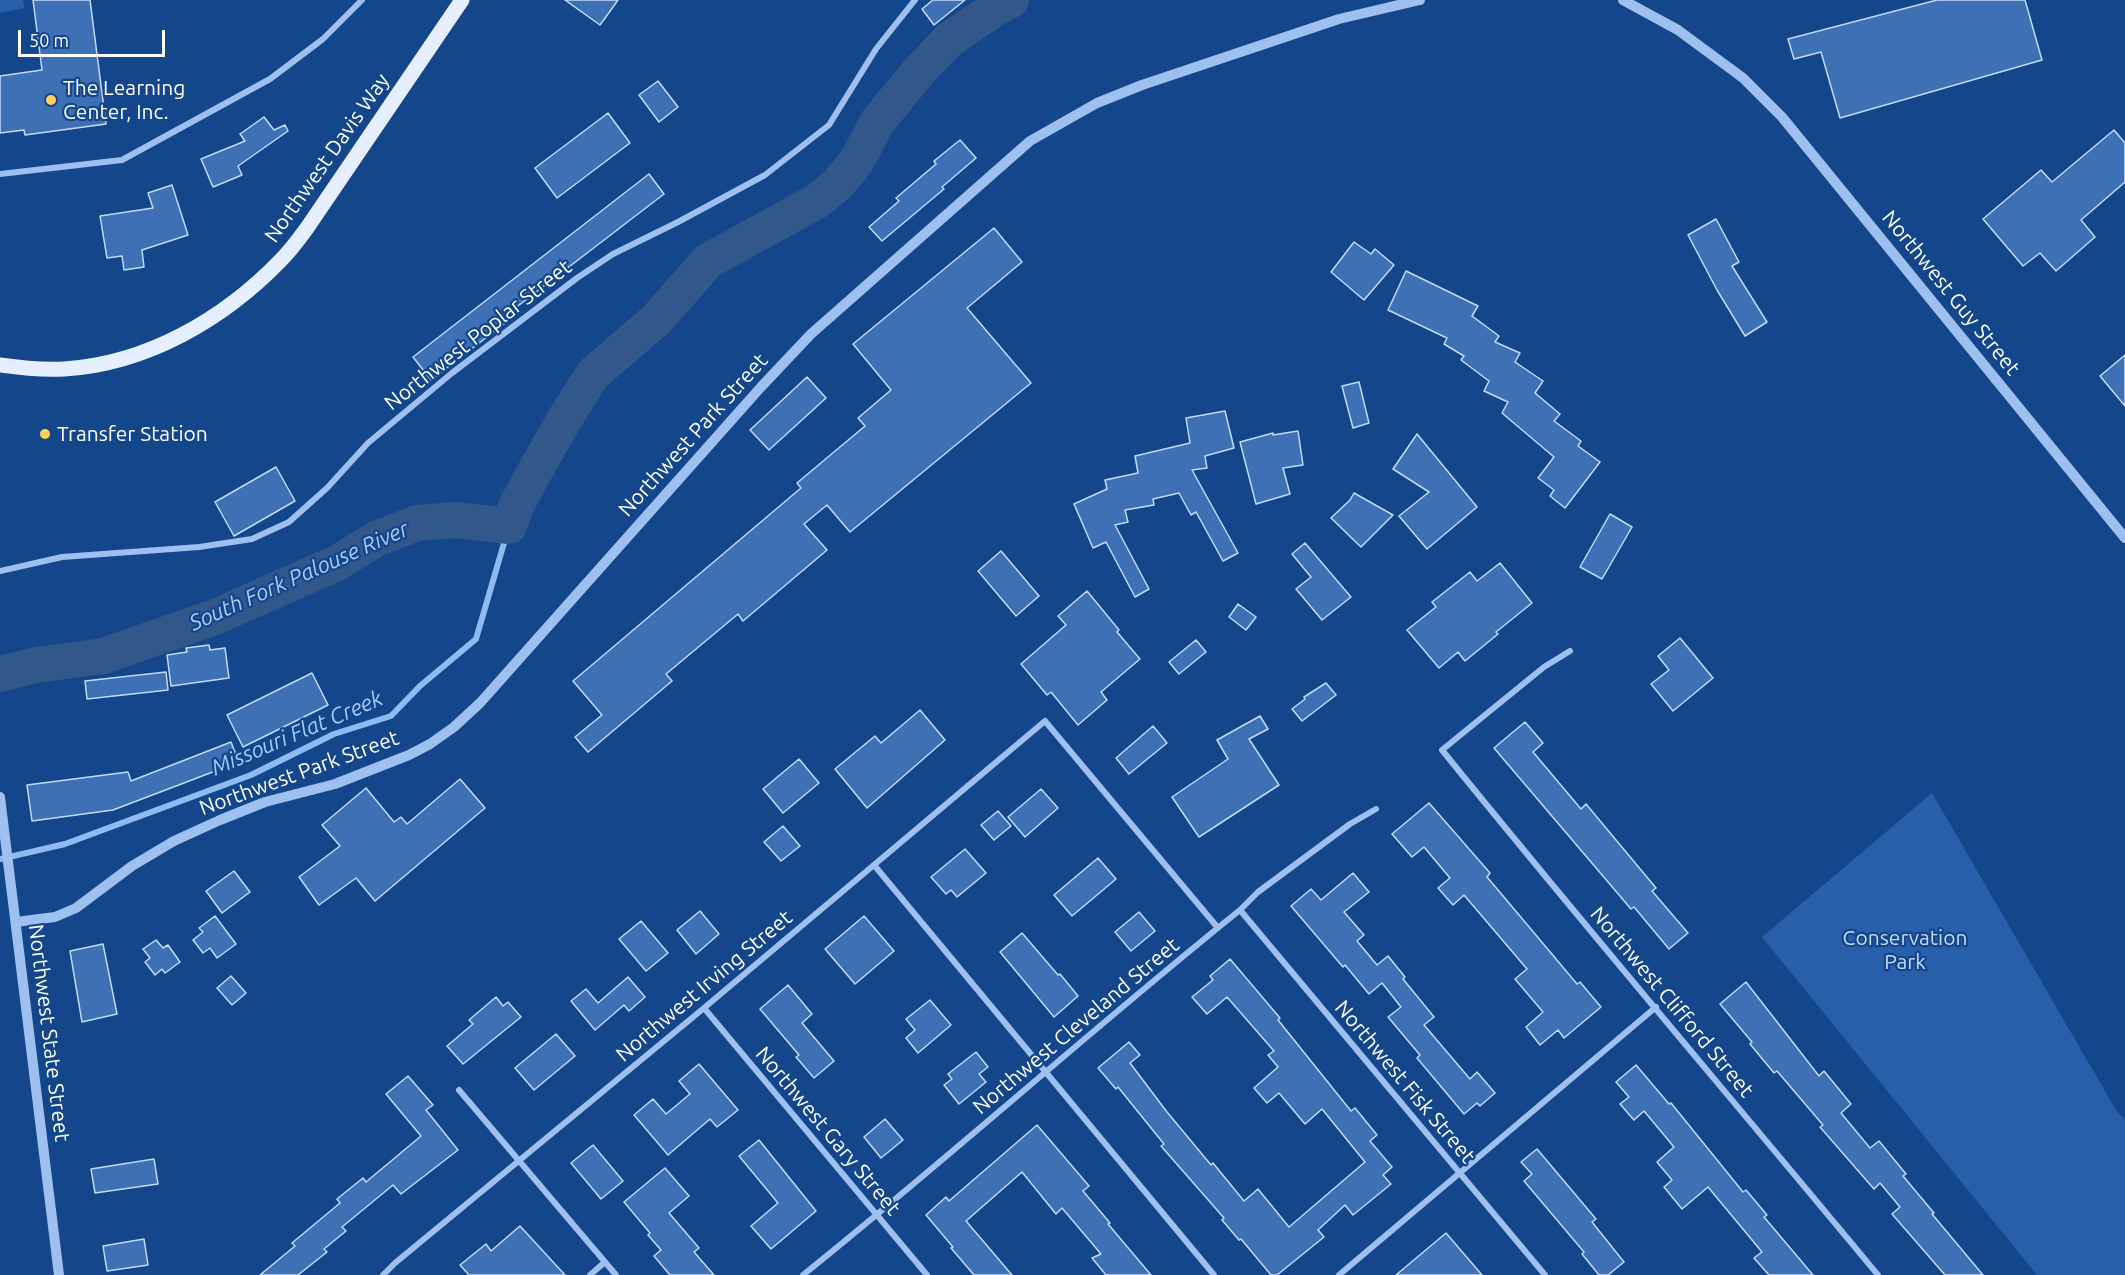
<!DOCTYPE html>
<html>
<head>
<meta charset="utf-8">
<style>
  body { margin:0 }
  #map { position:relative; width:2125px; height:1275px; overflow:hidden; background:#14468b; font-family:Ubuntu,sans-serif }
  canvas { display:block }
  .scale { position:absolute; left:18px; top:30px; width:147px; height:27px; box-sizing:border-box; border:3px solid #fff; border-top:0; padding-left:8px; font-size:18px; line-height:21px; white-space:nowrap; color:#fff; -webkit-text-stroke:4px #14468b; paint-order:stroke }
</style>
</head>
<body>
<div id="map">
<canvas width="2125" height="1275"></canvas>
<div class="scale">50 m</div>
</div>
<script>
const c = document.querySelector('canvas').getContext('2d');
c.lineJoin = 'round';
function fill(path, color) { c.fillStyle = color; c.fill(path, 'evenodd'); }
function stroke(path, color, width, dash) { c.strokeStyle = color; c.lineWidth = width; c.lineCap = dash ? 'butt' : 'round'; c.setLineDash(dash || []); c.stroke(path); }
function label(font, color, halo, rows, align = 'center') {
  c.font = font + ' Ubuntu,sans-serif'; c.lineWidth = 4.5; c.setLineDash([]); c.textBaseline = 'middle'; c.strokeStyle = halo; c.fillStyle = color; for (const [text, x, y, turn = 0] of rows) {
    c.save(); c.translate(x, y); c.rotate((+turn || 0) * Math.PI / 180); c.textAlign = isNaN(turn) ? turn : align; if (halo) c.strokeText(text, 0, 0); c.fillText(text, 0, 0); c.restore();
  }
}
const green = new Path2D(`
  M0 0H23L24 8 0 13Z
  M1932 793 2116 1110 2125 1120V1275H2037L1762 937Z`);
const stream = new Path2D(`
  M0 859 65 844 251 775 334 734 391 716 420 686 476 639 509 526`);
const river = new Path2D(`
  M0 674 36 665 103 656 215 617 337 563 376 539 417 523 456 520 509 526 516 506 534 473 564 420 593 374 656 320 708 261 817 201 837 185 856 162 878 121 920 70 950 39 996 8 1011 0`);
const building = new Path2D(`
  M33 0H90L106 124 25 135 24 130 0 133V76L42 70Z
  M565 0H618L600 25Z
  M933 0H965L934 25 922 9Z
  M1937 0H2025L2042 60 1840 118 1821 52 1794 59 1788 39Z
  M658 81 678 107 659 122 639 95Z
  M608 113 630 143 557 198 535 168Z
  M264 117 274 130 285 125 288 131 238 166 242 175 213 187 201 159 245 141 240 134Z
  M2114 130 2125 143V182L2081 220 2095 237 2056 271 2040 253 2023 266 1983 219 2041 170 2052 182Z
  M960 140 976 158 942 187 944 189 882 241 869 227 899 201 896 198 936 164 934 161Z
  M649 174 664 194 501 319 504 324 431 380 413 357Z
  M172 185 188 235 142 250 144 267 124 270 122 256 107 258 100 216 153 208 148 193Z
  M1716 219 1739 262 1732 266 1767 322 1745 336 1717 290 1688 235Z
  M994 228 1022 262 967 308 1031 383 850 532 827 505 804 524 827 550 743 621 738 614 666 674 672 681 588 752 575 737 602 715 573 681 801 488 797 483 865 426 858 418 891 390 853 344Z
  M1354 242 1371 254 1375 249 1394 265 1364 300 1331 272Z
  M1406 271 1478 306 1472 316 1499 336 1495 342 1520 353 1515 362 1543 381 1535 393 1560 414 1554 421 1581 441 1578 446 1600 462 1565 508 1550 496 1554 490 1538 478 1554 457 1502 413 1508 402 1484 391 1489 381 1461 360 1464 356 1444 344 1447 338 1388 310Z
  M2125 355V406L2100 376Z
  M807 377 826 398 769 450 750 430Z
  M1359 382 1369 423 1353 428 1342 386Z
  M1225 411 1234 448 1205 456 1207 468 1192 470 1238 553 1223 561 1196 512 1191 515 1179 493 1153 499 1154 505 1125 510 1128 522 1115 525 1149 589 1135 597 1106 542 1093 548 1074 504 1107 489 1105 480 1138 473 1135 456 1190 443 1186 418Z
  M1298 431 1303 465 1283 468 1290 494 1256 504 1240 442 1273 433V435Z
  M1417 434 1477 507 1427 549 1399 516 1429 492 1393 469Z
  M276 467 295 501 234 536 215 502Z
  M1354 493 1393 515 1361 547 1331 518 1350 500Z
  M1610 514 1632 527 1602 579 1580 567Z
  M1305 543 1351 597 1322 620 1296 589 1311 577 1292 554Z
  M1001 551 1039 596 1016 616 978 571Z
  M1500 563 1532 603 1496 632 1498 634 1465 661 1458 652 1439 668 1407 630 1436 607 1432 602 1470 572 1477 581Z
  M1087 591 1119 630 1117 632 1140 659 1101 692 1107 700 1078 725 1051 692 1047 695 1021 664 1066 625 1058 616Z
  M1238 604 1256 617 1246 630 1229 617Z
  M1680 638 1713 678 1673 711 1651 684 1669 670 1658 656Z
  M1196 640 1206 652 1179 674 1169 662Z
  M209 645 210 650 225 648 229 678 171 686 167 655 187 652 186 648Z
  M166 672 168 690 87 699 85 681Z
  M312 673 328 705 243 747 227 715Z
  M1326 683 1336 695 1302 721 1292 709 1305 699 1304 697Z
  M920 710 945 740 867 808 835 769 875 736 881 743Z
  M1260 716 1268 729 1249 739 1279 785 1199 837 1172 797 1228 759 1217 740Z
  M1525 722 1543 743 1533 752 1581 809 1586 804 1656 888 1652 891 1688 933 1669 949 1634 907 1631 909 1494 748Z
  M1153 726 1167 743 1129 774 1116 758Z
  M231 742 239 762 113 810 32 821 27 785 128 772 131 781Z
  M799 759 819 783 783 813 763 789Z
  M460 779 485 808 375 901 356 878 319 905 299 877 340 846 322 825 366 788 394 822 401 817 407 824Z
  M1041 789 1058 808 1025 837 1008 817Z
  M1429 803 1490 873 1487 877 1530 928 1577 984 1580 982 1601 1007 1564 1038 1558 1030 1540 1045 1526 1027 1543 1012 1515 979 1527 969 1464 895 1453 905 1438 888 1450 878 1424 847 1412 857 1392 834Z
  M998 811 1011 826 994 840 981 825Z
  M783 826 800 846 781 861 764 842Z
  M965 849 986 873 957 897 951 890 946 894 931 877Z
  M1098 858 1116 879 1072 916 1054 895Z
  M234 871 250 892 222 913 206 891Z
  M1353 873 1369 892 1344 912 1364 935 1357 941 1377 965 1388 956 1405 977 1403 979 1434 1017 1424 1025 1470 1079 1477 1072 1495 1093 1480 1106 1477 1103 1464 1114 1417 1058 1420 1055 1388 1017 1401 1007 1382 983 1369 994 1345 965 1343 967 1291 906 1311 889 1321 900Z
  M700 911 719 934 696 954 677 930Z
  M1139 912 1155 931 1131 951 1115 932Z
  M215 916 236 944 217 958 210 948 203 953 193 940 203 932 199 928Z
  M864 916 894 951 855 984 825 949Z
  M641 921 668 953 646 971 619 939Z
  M1022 933 1058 975 1060 974 1078 996 1054 1017 1000 952Z
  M156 940 163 948 168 945 180 962 165 973 162 969 155 975 145 962 150 958 143 949Z
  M103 944 117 1014 82 1022 70 951Z
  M1230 959 1280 1018 1278 1020 1351 1111 1355 1108 1377 1135 1370 1141 1392 1167 1383 1175 1391 1184 1353 1215 1345 1205 1318 1230 1324 1237 1277 1275H1271L1241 1239 1239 1240 1222 1220 1224 1218 1161 1146 1164 1144 1118 1087 1116 1089 1098 1068 1129 1042 1140 1055 1130 1063 1167 1112 1211 1165 1213 1163 1244 1201 1258 1189 1289 1227 1365 1162 1322 1109 1305 1124 1279 1093 1267 1103 1254 1088 1278 1067 1268 1055 1274 1051 1227 997 1207 1014 1192 997 1213 980 1210 976Z
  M231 976 246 993 232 1005 217 988Z
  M628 977 645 997 629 1011 624 1005 595 1030 571 1001 586 989 598 1003Z
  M1746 982 1819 1076 1824 1071 1851 1104 1841 1113 1870 1148 1879 1141 1906 1174 1903 1176 1934 1213 1932 1214 1983 1275H1945L1892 1214 1900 1207 1880 1183 1874 1189 1820 1127 1823 1125 1777 1071 1774 1073 1750 1044 1752 1042 1720 1004Z
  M788 985 812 1014 802 1023 834 1061 814 1078 796 1057 799 1055 760 1009Z
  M496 997 503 1006 508 1002 521 1017 463 1064 447 1046 473 1024 469 1020Z
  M930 1000 951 1025 918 1053 906 1038 915 1030 906 1019Z
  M556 1034 575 1056 534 1090 515 1068Z
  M976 1052 988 1067 979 1074 986 1082 959 1104 944 1085 952 1079 948 1074Z
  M699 1064 738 1110 717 1127 710 1119 668 1155 634 1115 653 1099 666 1114 690 1094 679 1081Z
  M1636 1065 1669 1104 1671 1103 1743 1192 1746 1190 1767 1215 1764 1217 1813 1275H1769L1754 1258 1762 1252 1708 1187 1682 1209 1664 1187 1672 1180 1657 1162 1674 1147 1644 1111 1634 1120 1620 1104 1629 1097 1616 1082Z
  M408 1076 433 1105 426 1110 458 1150 401 1194 393 1185 342 1227 346 1231 324 1249 327 1252 298 1275H260L295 1246 292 1243 340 1203 337 1199 363 1178 366 1182 421 1136 386 1094Z
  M885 1119 903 1140 881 1158 864 1137Z
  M1037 1125 1089 1186 1083 1191 1110 1223 1108 1224 1151 1275H1106L1092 1258 1101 1254 1062 1208 1056 1214 1022 1172 966 1221 1012 1275H974L951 1248 953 1247 926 1215 946 1197 949 1201Z
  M759 1140 816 1211 771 1249 751 1226 778 1203 739 1156Z
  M593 1145 623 1181 601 1199 571 1163Z
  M1537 1149 1596 1219 1592 1222 1624 1262 1608 1275H1599L1582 1254 1584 1252 1524 1181 1532 1174 1521 1162Z
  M154 1159 158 1184 95 1193 91 1169Z
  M665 1168 689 1196 669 1213 699 1248 694 1252 714 1275H670L654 1256 661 1250 648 1235 650 1233 624 1202Z
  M520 1226 565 1275H469L460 1265 486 1244 491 1251Z
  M1446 1233 1482 1275H1396Z
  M144 1239 148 1265 107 1271 103 1246Z`);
const minor = new Path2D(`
  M0 174 122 160 270 79 323 39 362 0
  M0 571 62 557 199 547 252 539 289 522 327 488 368 443 452 373 577 278 613 254 678 222 765 175 829 125 876 49 915 0
  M1570 651 1544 667 1442 750C1585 927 1733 1100 1878 1275
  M874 865 1214 1275
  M1240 910 1545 1275
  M704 1008 927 1275
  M459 1090 616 1275
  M383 1275 395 1263 704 1008 1045 721 1218 928
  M590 1275 605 1262
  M803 1275C951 1156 1092 1029 1240 910L1258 892 1350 824 1376 809
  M1339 1275 1656 1007`);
const tertiary = new Path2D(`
  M1623 0 1678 30 1743 78 1782 117 2125 538
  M0 797 59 1275
  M16 922 55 917 76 908 132 866 174 841 220 820 265 802 335 784 409 755 430 744 454 727 480 703 761 387 811 334 1030 141 1097 103 1142 85 1339 19 1420 0`);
const primary = new Path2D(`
  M0 365C21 368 43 370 64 369 147 364 224 319 281 260 291 250 299 239 307 228L462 0`);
const markers = [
  [51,100,6,"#ffd35b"],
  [45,434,6,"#ffd35b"]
];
const poiNames = [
  ["The Learning",63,88],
  ["Center, Inc.",63,112],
  ["Transfer Station",57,434]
];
const streetNames = [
  ["Northwest Davis Way",327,158,-55],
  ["Northwest Guy Street",1951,293,51],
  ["Northwest Poplar Street",478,335,-38],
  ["Northwest Park Street",693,435,-48],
  ["Northwest Park Street",299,773,-20],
  ["Northwest Irving Street",704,986,-40],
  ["Northwest Clifford Street",1672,1002,50],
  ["Northwest Cleveland Street",1076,1026,-40],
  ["Northwest State Street",49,1033,83],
  ["Northwest Fisk Street",1405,1082,50],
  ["Northwest Gary Street",828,1131,50]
];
const parkNames = [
  ["Conservation",1905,938],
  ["Park",1905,962]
];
const waterNames = [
  ["South Fork Palouse River",299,576,-24],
  ["Missouri Flat Creek",297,733,-23]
];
fill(green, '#275faa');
stroke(stream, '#8fbbf3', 6);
stroke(river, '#32578a', 36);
fill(building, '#3d70b4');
stroke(building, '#c3dbfb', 1.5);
stroke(minor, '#9dc0f0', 6);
stroke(tertiary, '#9dc0f0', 10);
stroke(primary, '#e5efff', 15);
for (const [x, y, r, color] of markers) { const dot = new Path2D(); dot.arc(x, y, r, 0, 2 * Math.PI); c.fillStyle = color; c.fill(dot); stroke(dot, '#14468b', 2); }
label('21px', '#fff', '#14468b', poiNames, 'left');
label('21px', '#fff', '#14468b', streetNames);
label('21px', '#c3dbfb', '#14468b', parkNames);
label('italic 22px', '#a8cbf7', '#14468b', waterNames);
</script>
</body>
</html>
